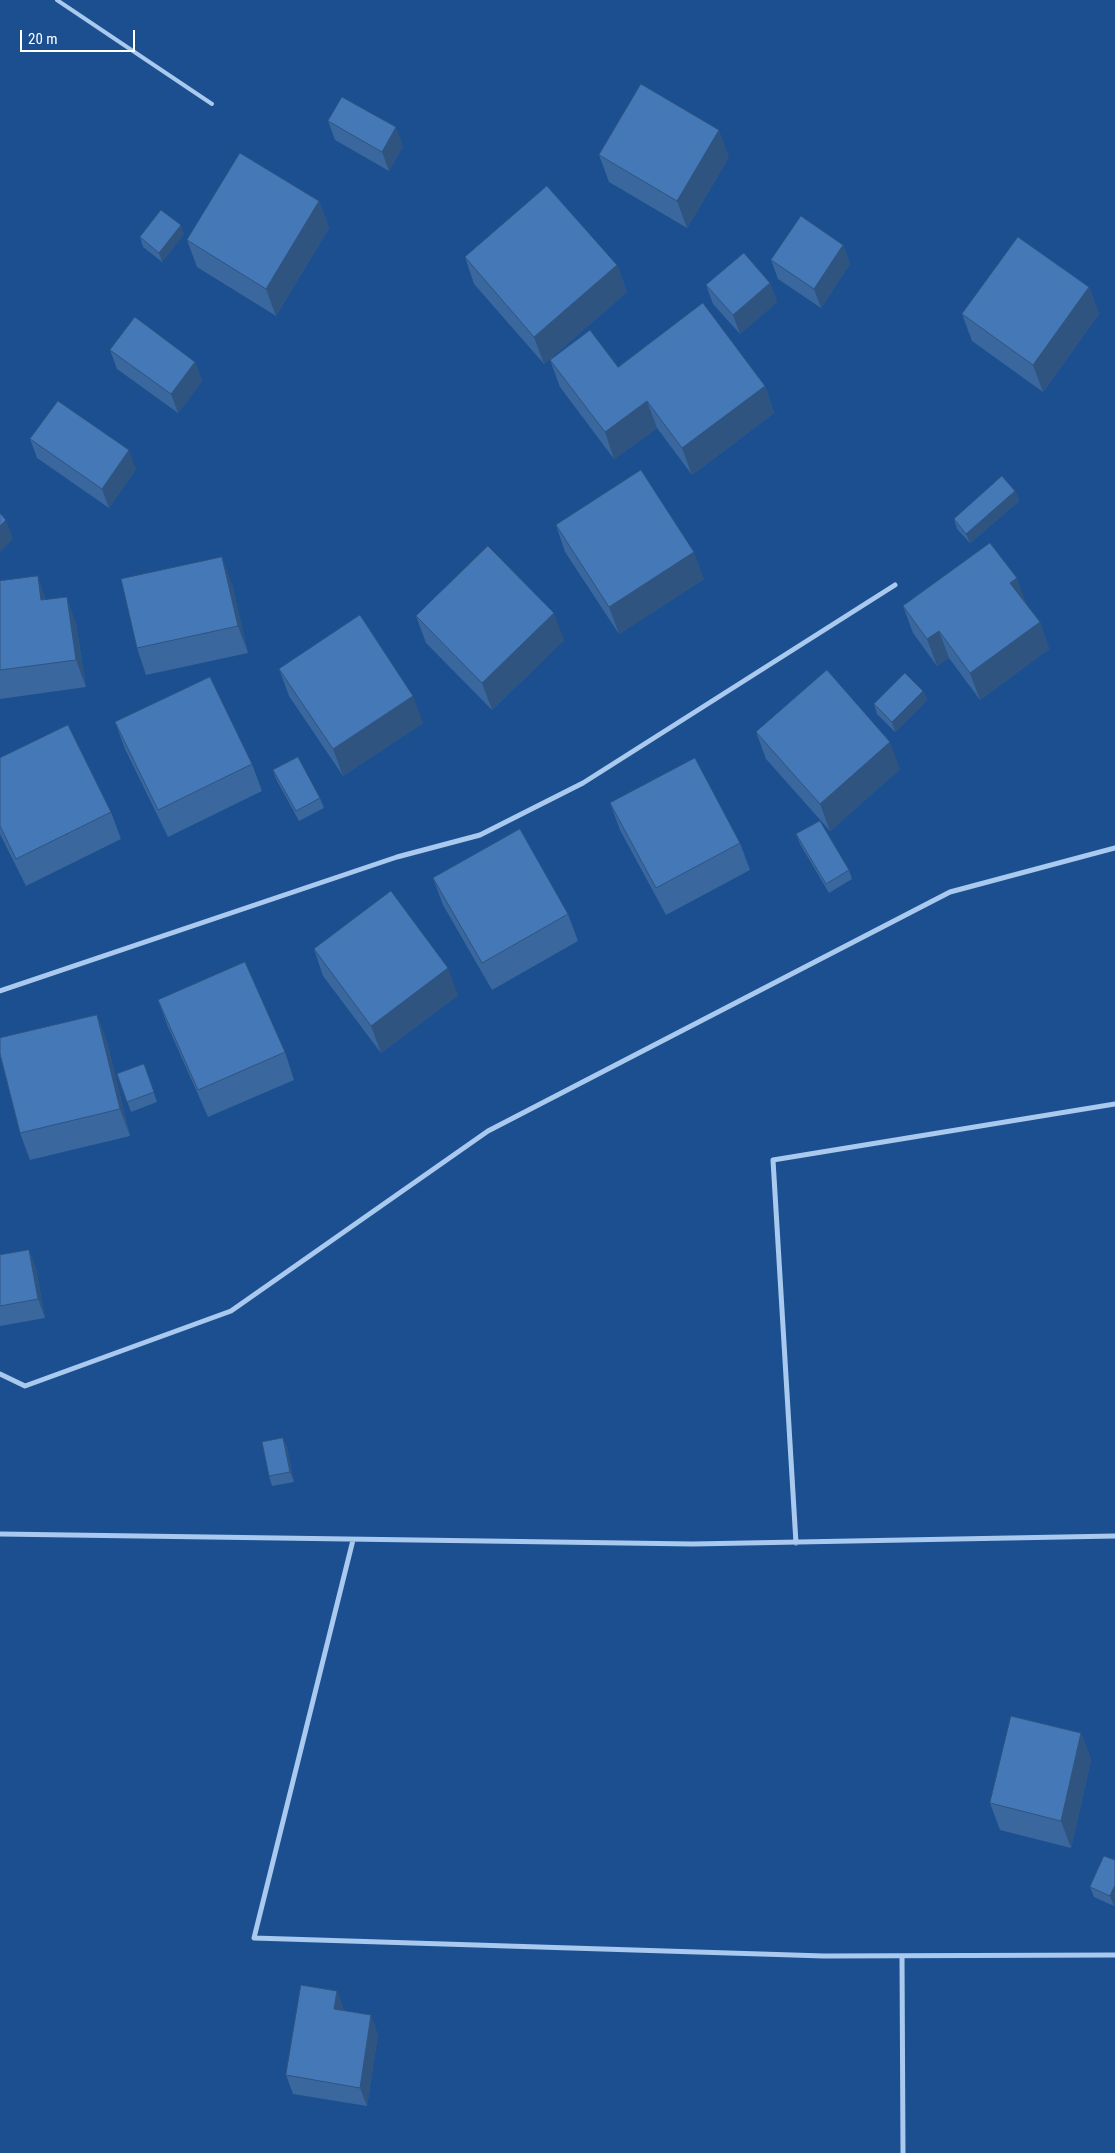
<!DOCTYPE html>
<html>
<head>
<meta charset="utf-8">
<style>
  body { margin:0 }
  #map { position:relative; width:1115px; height:2153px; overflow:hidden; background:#1b4f8f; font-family:"Roboto Condensed",sans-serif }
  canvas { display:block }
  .scale { position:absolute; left:20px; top:30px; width:115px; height:22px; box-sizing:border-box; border:2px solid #fff; border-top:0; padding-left:6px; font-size:15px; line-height:18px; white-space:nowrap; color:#fff; -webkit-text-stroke:4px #1b4f8f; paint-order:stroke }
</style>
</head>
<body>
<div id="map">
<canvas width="1115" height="2153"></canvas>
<div class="scale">20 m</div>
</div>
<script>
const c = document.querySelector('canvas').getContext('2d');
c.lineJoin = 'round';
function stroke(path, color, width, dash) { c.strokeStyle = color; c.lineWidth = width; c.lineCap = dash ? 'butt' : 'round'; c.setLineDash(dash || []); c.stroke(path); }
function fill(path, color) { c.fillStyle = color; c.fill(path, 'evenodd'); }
const lane = new Path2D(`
  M57 0 212 104`);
const street = new Path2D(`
  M0 991 397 857 480 835 583 783 895 585
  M0 1374 25 1386 231 1311 488 1131 950 892 1115 848
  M0 1534 693 1544 1115 1536
  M353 1540 254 1938 824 1956 1115 1955
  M796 1543 773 1160 1115 1104
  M902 1956 903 2153`);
const wall = new Path2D(`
  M328 121 403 146 389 171 335 140Z
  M599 155 729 157 687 228 609 182Z
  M319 201 329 228 276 316 197 267 187 240Z
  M184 234 162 262 143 247 140 237Z
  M843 245 850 264 821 308 778 279 771 260Z
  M465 257 617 265 627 292 544 364 474 284Z
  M770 283 777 302 740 334 713 304 706 285Z
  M1089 287 1099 314 1043 392 972 341 962 314Z
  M110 350 195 362 202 381 178 413 117 369Z
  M550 360 618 367 765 386 774 413 692 475 657 428 614 459 560 387Z
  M30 439 136 469 109 508 37 458Z
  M1015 491 1019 501 970 543 957 529 954 519Z
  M556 525 704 579 619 634 565 552Z
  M0 581 46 600 76 624 86 687 0 699Z
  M232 584 248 653 146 675 137 648Z
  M1027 605 1040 622 1049 649 980 700 949 658 937 666 913 633 903 606Z
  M416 616 564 640 492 710 426 643Z
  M279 669 423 723 343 776 289 696Z
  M923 691 927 700 895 732 877 714 874 704Z
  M115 722 252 764 262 791 168 837 125 749Z
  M756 732 900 769 830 831 766 759Z
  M0 758 111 812 121 839 26 886 0 834Z
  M273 770 320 798 324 808 299 821 276 779Z
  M610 803 740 843 750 870 666 915 620 830Z
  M796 834 849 870 852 879 829 893 800 844Z
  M433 878 568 914 578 941 492 990 443 905Z
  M314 949 458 995 381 1053 323 976Z
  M158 1000 285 1052 294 1080 208 1117 168 1027Z
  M97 1015 107 1042 130 1136 30 1160 20 1133Z
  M144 1064 157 1102 131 1112 117 1074Z
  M29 1250 36 1269 45 1318 0 1326V1255Z
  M283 1438 287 1448 294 1482 272 1486 269 1476Z
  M1081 1733 1091 1760 1071 1848 1000 1830 990 1803Z
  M1115 1860V1903L1114 1906 1094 1897 1090 1887Z
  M337 1991 344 2011 378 2034 367 2106 293 2094 286 2075Z`);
const shadedWall = new Path2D(`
  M396 127 403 146 389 171 382 152Z
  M719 130 729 157 687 228 677 201Z
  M319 201 329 228 276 316 266 289Z
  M181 225 184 234 162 262 159 253Z
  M843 245 850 264 821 308 814 289Z
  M617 265 627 292 544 364 534 337Z
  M770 283 777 302 740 334 733 315Z
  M1089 287 1099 314 1043 392 1033 365Z
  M195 362 202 381 178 413 171 394Z
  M765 386 774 413 692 475 682 448Z
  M647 401 657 428 614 459 605 432Z
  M129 450 136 469 109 508 102 489Z
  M1015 491 1019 501 970 543 966 534Z
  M6 520 13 539 0 552V526Z
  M694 552 704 579 619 634 609 607Z
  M222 557 232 584 248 653 238 626Z
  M38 576 47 603 41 600Z
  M1017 578 1027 605 1010 583Z
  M67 597 76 624 86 687 76 660Z
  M554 613 564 640 492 710 482 683Z
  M1040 622 1049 649 980 700 970 673Z
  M939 631 949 658 937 666 927 639Z
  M923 691 927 700 895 732 892 722Z
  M413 696 423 723 343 776 333 749Z
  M890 742 900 769 830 831 820 804Z
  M448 968 458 995 381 1053 371 1026Z
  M97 1015 107 1042 130 1136 120 1109Z
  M29 1250 36 1269 45 1318 38 1299Z
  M283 1438 287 1448 294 1482 290 1472Z
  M1081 1733 1091 1760 1071 1848 1061 1821Z
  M1115 1885V1903L1114 1906 1110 1896Z
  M337 1991 344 2010 341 2028 334 2009Z
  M371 2015 378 2034 367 2106 360 2088Z`);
const building = new Path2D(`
  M641 84 719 130 677 201 599 155Z
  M342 97 396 127 382 152 328 121Z
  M240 153 319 201 266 289 187 240Z
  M547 186 617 265 534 337 465 257Z
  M161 210 181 225 159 253 140 237Z
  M801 216 843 245 814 289 771 260Z
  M1018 237 1089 287 1033 365 962 314Z
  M744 253 770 283 733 315 706 285Z
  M703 303 765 386 682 448 647 401 605 432 550 360 590 330 618 367Z
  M135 317 195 362 171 394 110 350Z
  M58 401 129 450 102 489 30 439Z
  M641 470 694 552 609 607 556 525Z
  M1002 476 1015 491 966 534 954 519Z
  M0 513 6 520 0 526Z
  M990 543 1017 578 1010 583 1040 622 970 673 939 631 927 639 903 606Z
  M488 546 554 613 482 683 416 616Z
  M222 557 238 626 137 648 121 579Z
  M38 576 41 600 67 597 76 660 0 670V581Z
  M360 615 413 696 333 749 279 669Z
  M827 670 890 742 820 804 756 732Z
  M905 673 923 691 892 722 874 704Z
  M210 677 252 764 158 810 115 722Z
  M68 725 111 812 16 859 0 826V758Z
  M298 757 320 798 296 811 273 770Z
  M695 758 740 843 656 888 610 803Z
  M820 821 849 870 826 884 796 834Z
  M520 829 568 914 482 963 433 878Z
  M391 891 448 968 371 1026 314 949Z
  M245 962 285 1052 198 1090 158 1000Z
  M97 1015 120 1109 20 1133 0 1054V1038Z
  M144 1064 154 1092 127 1102 117 1074Z
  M29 1250 38 1299 0 1306V1255Z
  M283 1438 290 1472 269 1476 262 1442Z
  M1011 1716 1081 1733 1061 1821 990 1803Z
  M1104 1856 1115 1860V1885L1110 1896 1090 1887Z
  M301 1985 337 1991 334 2009 371 2015 360 2088 286 2075Z`);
stroke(lane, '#a9c9ee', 4);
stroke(street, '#a9c9ee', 5);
fill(wall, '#3a679d');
fill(shadedWall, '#305480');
fill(building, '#4478b7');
stroke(building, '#305480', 1);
</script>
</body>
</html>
